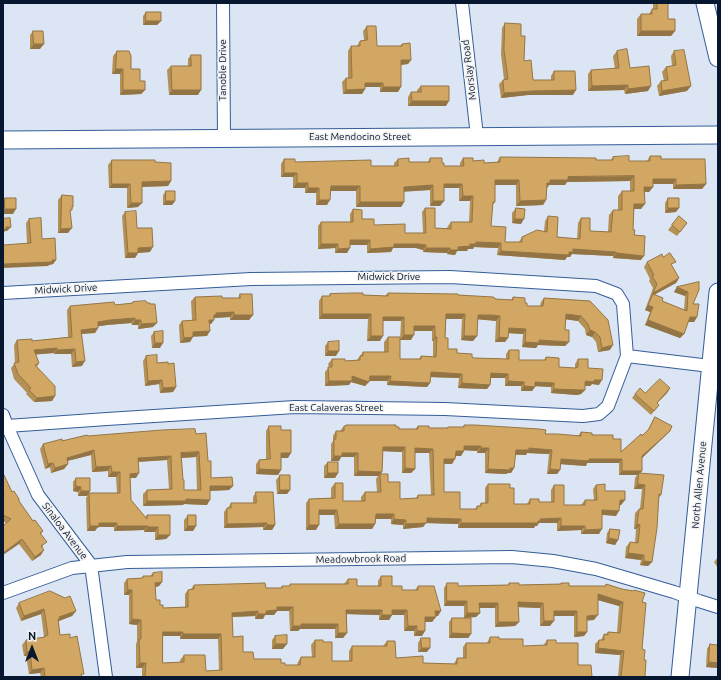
<!DOCTYPE html>
<html>
<head>
<meta charset="utf-8">
<style>
  body { margin:0 }
  #map { position:relative; width:721px; height:680px; overflow:hidden; background:#dbe5f3; font-family:Ubuntu,sans-serif }
  canvas { display:block }
  .frame { position:absolute; inset:0; border:4px solid #071730; pointer-events:none }
  .north { position:absolute; left:12px; top:628px; width:40px; height:40px; -webkit-text-stroke:3px #f1f1f1; paint-order:stroke; rotate:0deg; font-size:11px; font-weight:700; line-height:16px; text-align:center; color:#071730 }
  .north::after { content:''; display:block; margin:auto; width:14px; height:18px; background:#071730; clip-path:polygon(50% 0,100% 100%,50% 72%,0 100%) }
</style>
</head>
<body>
<div id="map">
<canvas width="721" height="680"></canvas>
<div class="frame"></div>
<div class="north">N</div>
</div>
<script>
const c = document.querySelector('canvas').getContext('2d');
c.lineJoin = 'round';
function stroke(path, color, width, dash) { c.strokeStyle = color; c.lineWidth = width; c.lineCap = dash ? 'butt' : 'round'; c.setLineDash(dash || []); c.stroke(path); }
function fill(path, color) { c.fillStyle = color; c.fill(path, 'evenodd'); }
function label(font, color, halo, rows, align = 'center') {
  c.font = font + ' Ubuntu,sans-serif'; c.lineWidth = 3; c.setLineDash([]); c.textBaseline = 'middle'; c.strokeStyle = halo; c.fillStyle = color; for (const [text, x, y, turn = 0] of rows) {
    c.save(); c.translate(x, y); c.rotate((+turn || 0) * Math.PI / 180); c.textAlign = isNaN(turn) ? turn : align; if (halo) c.strokeText(text, 0, 0); c.fillText(text, 0, 0); c.restore();
  }
}
const street = new Path2D(`
  M223 3 224 138
  M462 3 477 136
  M3 293 251 279 450 277 596 286 617 294 623 304 627 356 608 406 599 414 583 416 445 409 295 407 107 419 7 426
  M627 356 710 366 718 369
  M3 415 7 426 38 495 91 565 106 677
  M3 593 72 568 127 562 512 557 553 561 596 569 674 592 699 601 718 607`);
const secondary = new Path2D(`
  M705 3 718 58
  M3 140 718 135
  M680 677 718 292`);
const wall = new Path2D(`
  M653 3H668V19L675 31 671 36H637V19L641 14H649L652 9H653Z
  M146 12 161 21 157 25H143V16Z
  M505 23 521 36 524 61 533 80H551V76L554 71 573 95H528L501 98 499 84 503 80H504L501 54 502 28Z
  M367 26 377 46H400L402 44 411 60 408 64 401 65 398 92H380V87H365V89L362 94H343L342 82 346 78H348V51L351 46H357L360 41 364 40 363 31Z
  M33 31 40 49H30V35Z
  M117 51 131 69 145 90 141 94 120 95V74H112L113 56Z
  M617 51 630 68 648 91 625 94 624 90 588 91V74L591 70 615 69 613 56Z
  M674 51 687 91 659 96 657 86 661 81H664L662 72 666 67 672 66 671 56Z
  M191 55 198 95H169L167 70 171 66H188V59Z
  M421 86 446 106H408V97L411 92H417V90Z
  M650 156 661 159 706 184 702 189H673V184H653V187L649 192H645L641 209H634L633 230 641 260 613 258V256L572 254 570 257H567L565 260 497 255 498 248 474 247 473 249H468L467 251H457L455 255 447 254V253L423 252V250L416 248H393L391 252 367 253V245H350L347 253H335V248L318 249V226L321 222H350V214L353 209 362 219 374 225 405 233H423L422 212 425 208 435 228H447L448 226 451 222H469L470 201H459V188H444V201L440 206H430V190L404 191V202L401 207H356V191H331L327 205H316V193H305V188H293V177H281V164L284 159 295 162 371 166H394V163L398 159 409 162H428L430 158 442 163 444 166H460V163L463 158 484 163 497 162 500 157 596 160H611L613 157 629 161H647ZM630 181V191H622L618 196V210H613L609 215 608 232 590 231 581 218 578 223 577 239 557 237 548 216 545 221 544 232 522 237 519 242H505L491 226 492 206 495 202V185H516V206L543 205 546 200 547 188 549 185H565L567 182Z
  M112 160 155 162 171 181 168 186 142 187 138 207 127 208V188H109L108 165Z
  M166 191 175 201 172 205H163V195Z
  M62 195 73 207 70 212 68 233H58V200Z
  M5 198 13 214H3V201Z
  M668 198 676 212 665 213V203Z
  M516 208 521 224 512 223V213Z
  M125 212 137 228 150 252 138 253 135 258H125L122 216Z
  M679 216 687 223 677 236 668 230Z
  M29 219 56 260 53 264 49 265 48 266 27 243 26 223Z
  M663 257 672 266 679 278 676 283 655 294 662 301 684 310 685 296 674 292 677 287 699 282 693 304 697 317 694 322H688L684 334 680 338 645 325 650 312 645 310 653 288 649 281 650 279 644 267 647 262Z
  M388 293 458 295 495 299 511 300 513 297 525 303 527 306H540L541 302 544 298 590 301 610 350 598 352 596 342 592 337 586 335 585 329 578 321 566 319 565 330 569 342 565 346 538 345 536 348 522 347 523 334 509 333 505 342H495L496 321 489 320 477 319V336L473 341 461 340 462 319H446L445 338 448 349 457 353 474 358 506 359V354L509 350 519 360H544L546 357 559 367 575 368V364L578 359 588 368 599 385 592 384 590 386H585V390L581 394 577 395 551 393V387L535 386 532 391H521V386H505V378H491L490 385 487 389 458 388 459 378 431 377 430 383 427 387 387 385V381H369L365 386 351 382 349 385 325 386V372L329 367 328 364 332 359 345 361 357 360 363 352H384V342L388 337 400 359H419L421 356 433 357V341H432V331H414L411 340H400L401 321H383L380 341H367L368 319H319V301L322 296H329L330 294 363 295 385 296Z
  M240 294 253 315 249 320H230V317L214 318V320L211 324H210L207 336H193L190 342 180 343 179 325 182 321 192 320 191 301 195 297 222 298H238Z
  M133 302 147 303 153 327 138 329V325H132L131 323 107 325 98 326V328L95 333 82 334V366L72 367 71 354H54V353L36 354 39 363 37 367 55 396 52 401 34 402 26 394 27 393 14 379 11 368 15 363 14 345 17 340 32 341 68 337 67 310 70 306 115 305 132 304Z
  M154 332 160 348H152L151 336Z
  M328 342 336 356H325V346Z
  M146 356 157 363 176 387 173 392 160 393 159 384 145 386 143 361Z
  M670 388 667 393 657 403 659 405 651 415 632 398 635 394 645 393Z
  M655 417 670 431 666 435 642 458 640 473 661 495 658 499 652 562 648 566 640 565 641 560 625 558 626 547 630 542 635 543 636 529H634L635 513 639 509H640L642 489H634L635 478 637 475H619V463H587L586 466 561 464 560 470 557 474H547L549 454 527 453 526 455H515L514 468 511 473H508L506 474 485 473V453H477V451L464 450 461 456H456L452 464H444V492L460 509H475L477 506H479L481 503H485V488L488 484 510 488 514 504H527L530 499 539 502H551V490L554 485 564 505H581L585 500H594L593 489 596 485 605 491 625 500 621 505H620L616 516 602 515 599 534H581V530L557 531V523H539L537 526H535L534 528H458V524L426 523 423 527 403 529V525L391 524V519H376L375 524 372 529H335L334 515H319L316 530H306V503L309 499 331 498V488L335 483 343 501H361V497L365 492H377L376 479 378 476H354V457H341L339 461H331V444L333 441V436L336 431H340L344 426H345L346 425 396 427 399 429H415L418 426 429 428H446L448 427H463L464 425 545 434 578 436 581 432 613 439 621 452 647 431 652 422ZM383 451 402 452V473H411L415 469V453H429L431 495H418L416 498 400 499 388 482 381 474 382 472Z
  M269 426 281 430 288 458H281V470L278 475 256 474V464L259 460 266 459V431Z
  M196 434 208 461 211 478 233 486 229 490 210 491 207 505 184 504 183 505 143 506V494L147 490 169 489 167 460 138 462 136 478H130L131 500 145 517 147 515 170 535 166 539 155 540V532H144V530L114 531V527H99L97 528 95 531H87L86 498 89 493H117L116 477H108V471L92 472 91 455 67 461 68 464 64 469 51 473 50 467 45 469 40 449 43 444 62 441 88 436ZM196 457 197 490H184L181 458Z
  M328 462 338 473 335 478H324V466Z
  M3 473 12 492 33 521 43 531 41 534 43 547 42 548 41 555 32 561 19 544 6 523 3 521Z
  M280 475 290 490 287 494H277L276 480Z
  M76 478 90 491 87 496H78V492L73 491V482Z
  M256 492 275 525 272 530H263V527L224 528V512L227 508H228L231 503H253V497Z
  M188 515 196 526 193 531H184V520Z
  M610 529 618 540 615 545 606 543 607 533Z
  M718 557V568L714 562Z
  M153 573 162 582 159 586 155 587 156 599 160 605 163 608 185 607V594L188 590 191 589 194 585 266 588H281L282 586H289L290 584H344L348 579 357 586H378V581L381 576 392 586 402 590H415L418 586 438 616H436L432 622H425L422 636H414V631H404V615H392L389 620H379V615L347 614V633L343 638H335V629H300L298 631H290L289 611H277L274 615H265L263 619H255V616L232 617 233 637 243 652 254 659 281 663 285 665H297L298 662 301 657H312L311 645 315 640 323 642 332 661H349V651L352 646H383L387 641 396 658 423 663 454 664 457 658H463V647L466 643H487L490 637 499 639 523 646H543L547 640 556 643 578 665 592 677H142V668H136V644L137 641V625L129 624V595H124V583L127 579 142 578 143 576H150ZM163 636H180V639H218L219 670 206 671 184 655 180 660V662L163 663Z
  M447 583 458 586 508 585 509 583 519 585 560 584 561 583 569 586H605L606 584 622 589 633 591 634 590 642 602V649L644 660 645 677H618L620 655 595 653V644L599 640H601L604 634H606L608 632 617 633 619 606 598 600 594 620H587V632L584 636 574 637V616H554L550 626H540V608L518 607 519 622 515 626 495 627V608H479L480 613 476 617 464 618V606H444V588Z
  M19 603 76 611 72 616 58 621 60 635 70 638 82 677H41L40 673 29 674 26 656H24L22 645 26 640 44 637 41 614 21 621 16 608Z
  M452 618 471 634 468 638H449V622Z
  M275 636 283 649H272V640Z
  M421 638 427 652H418V643Z
  M710 644 718 668 706 667 707 649Z`);
const shadedWall = new Path2D(`
  M146 21H161L157 25H143Z
  M641 31H675L671 36H637Z
  M34 44H44L40 49H30Z
  M401 60H411L408 64 398 65Z
  M116 69H123L120 74H112Z
  M365 83H383L380 87H362Z
  M628 85 624 90 588 91 592 86Z
  M651 86 648 91 625 94 628 89Z
  M691 86 687 91 659 96 662 91Z
  M383 87H401L398 92H380Z
  M365 89 362 94H343L346 90Z
  M123 90H145L141 94 120 95Z
  M172 90H201L198 95H169Z
  M576 90 573 95H528L501 98 504 93 532 91Z
  M412 101H449L446 106H408Z
  M284 173H297L293 177H281Z
  M634 176 630 181 567 182 565 185H549L547 188V183L550 180 568 177Z
  M653 179H676L673 184H649Z
  M495 180H519L516 185H492Z
  M171 181 168 186 138 187 142 182Z
  M297 183H308L305 188H293Z
  M112 184H130L127 188H109Z
  M444 184H462L459 188H440Z
  M706 184 702 189H673L676 185Z
  M433 185 430 190 401 192 404 187Z
  M331 186H360L356 191H327Z
  M644 187H653L649 192H641Z
  M308 188H319L316 193H305Z
  M463 196H473L470 201H459Z
  M319 200H330L327 205H316Z
  M546 200 543 205 516 206 520 201Z
  M166 201H175L172 205H163Z
  M433 201H444L440 206H430Z
  M360 202H404L401 207H356Z
  M131 203H142L138 207 127 208Z
  M634 204H645L641 209H631Z
  M668 208H679L676 212 665 213Z
  M5 209H16L13 214H3V212Z
  M515 219H524L521 224 512 223Z
  M6 227H11L7 231H5L3 234V230Z
  M72 228 68 233H58L61 229Z
  M350 240H370L367 245H347Z
  M476 242 501 243 498 248 474 247 473 249H468L467 251H457L455 255 447 254 450 250Z
  M321 244H338L335 248 318 249Z
  M394 244H419L426 245 423 250 416 248H393L391 252 367 253 370 249Z
  M153 247 150 252 134 253 138 248Z
  M350 248 347 253H335L338 249Z
  M426 248H450L447 253 423 252Z
  M573 249 616 252 613 256 572 254 570 257H567L565 260 497 255 501 251 569 252Z
  M128 253H138L135 258H125Z
  M616 253 644 256 641 260 613 258Z
  M56 260 53 264 49 265 48 266 3 268V264Z
  M679 278 676 283 652 296 653 294 650 297 653 293Z
  M677 287 688 292 685 296 674 292Z
  M648 305 653 307 650 312 645 310Z
  M234 312 230 317 214 318V320L211 324H206L216 313Z
  M322 314H371L368 319H319Z
  M446 314H465L462 319H442Z
  M566 314 581 316 578 321 563 319Z
  M234 315H253L249 320H230Z
  M478 315 500 316 496 321 474 319Z
  M383 317H404L401 321H380Z
  M690 317H697L694 322H687Z
  M135 318 131 323 107 325 94 327 98 322 110 320Z
  M135 320H141L138 325H132Z
  M648 320 684 334 680 338 645 325Z
  M157 323 153 327 138 329 141 324Z
  M414 326H435L432 331H411Z
  M98 328 95 333 78 334 81 330Z
  M509 328 526 329 523 334 505 333Z
  M590 330 595 332 592 337 586 335Z
  M210 331 207 336 190 337 193 332Z
  M404 335H414L411 340H400Z
  M371 336H383L380 341H367Z
  M464 336H477L473 341 461 340Z
  M193 337 190 342 180 343 184 338Z
  M435 337H437L433 341H432Z
  M499 337 508 338 505 342H495Z
  M539 340 569 342 565 346 538 345 536 348 522 347 525 342Z
  M155 343H163L160 348H152Z
  M613 345 610 350 598 352 602 348Z
  M57 348 54 353 31 355 34 350Z
  M75 349 71 354H54L57 350Z
  M328 351H339L336 356H325Z
  M85 361 82 366 72 367 76 362Z
  M431 372 462 374 459 378 427 377Z
  M491 373 508 374 505 378H488Z
  M352 376H391L387 381H367L369 382 365 386 351 382 349 385 325 386 329 381Z
  M162 380 159 384 145 386 148 381Z
  M594 380H602L599 385 592 384 590 386H583L585 382 586 381Z
  M390 381 430 383 427 387 387 385Z
  M508 381 524 382 521 386H505Z
  M535 382 554 383 551 387 532 386Z
  M462 383 490 385 487 389 458 388Z
  M524 386 535 387 532 391H521Z
  M176 387 173 392 160 393 163 388Z
  M670 388 667 393 653 407 657 403Z
  M554 389 585 390 581 394 577 395 551 393Z
  M55 396 52 401 34 402 37 398Z
  M670 431 666 435 639 461 642 456Z
  M464 446H481L477 451 461 450Z
  M383 447H405L402 452 379 451Z
  M415 448 433 449 429 453H412Z
  M481 448H489L485 453H477Z
  M529 448 552 450 549 454 527 453 526 455 512 454 516 450Z
  M94 450 91 455 63 462 67 458Z
  M456 451H464L461 456H452Z
  M199 452 196 457 178 458 181 453Z
  M281 453H291L288 458H278Z
  M342 453H358L354 457H341L339 461H331L334 456Z
  M171 456 167 460 134 462 138 458Z
  M444 459H455L452 464H441Z
  M561 459H622L619 463H587L586 466 558 464Z
  M53 463 50 467 45 469 48 464Z
  M68 464 64 469 51 473 55 468Z
  M111 466 108 471 92 472 96 467Z
  M405 468 415 469 411 473H402Z
  M510 468H514L511 473H508L506 474 485 473 488 469Z
  M259 469 281 470 278 475 256 474Z
  M550 469 560 470 557 474H547Z
  M358 471 382 472 378 476H354Z
  M622 471H642L639 475V473L637 475H619Z
  M112 472H120L116 477H108Z
  M139 473 136 478H126L130 474Z
  M328 473H338L335 478H324Z
  M638 484 645 485 642 489H634Z
  M76 486 81 487 78 492 73 491Z
  M210 486H233L229 490 207 491Z
  M280 490H290L287 494H277Z
  M81 491H90L87 496H78Z
  M186 499 210 500 207 505 184 504 183 505 143 506 147 501Z
  M620 500H625L621 505H617Z
  M319 510H337L334 515H316Z
  M602 510 619 511 616 516 598 514Z
  M376 514H394L391 519H372Z
  M427 518 461 519 458 524 426 523 423 527 403 529 406 524Z
  M561 518 557 523H539L537 526H535L534 528H458L461 523 540 519Z
  M394 519 406 520 403 525 391 524Z
  M99 523H117L114 527H99L97 528 95 531H87L90 526Z
  M267 523 263 527 224 528 227 524Z
  M339 524H375L372 529H335Z
  M637 524 640 525 636 529H634Z
  M267 525H275L272 530H263Z
  M309 525H319L316 530H306Z
  M117 526H148L144 530 114 531Z
  M188 526H196L193 531H184Z
  M561 526H585L581 530 557 531Z
  M148 527H158L155 532H144Z
  M602 529 599 534H581L585 530Z
  M158 535H170L166 539 155 540Z
  M609 538 618 540 615 545 606 543Z
  M22 539 19 544 3 555V553Z
  M44 550 41 555 32 561 35 557Z
  M628 553 644 555 641 560 625 558Z
  M644 561 652 562 648 566 640 565Z
  M162 582 159 586 152 588 155 583Z
  M128 590H132L129 595H124Z
  M598 594 623 602 619 606 594 599Z
  M447 601H467L464 606H444Z
  M518 602 543 603 540 608 515 607Z
  M479 603H498L495 608H476Z
  M277 607H293L289 611H277L274 615H265L263 619H255L258 614Z
  M44 609 41 614 21 621 24 616Z
  M346 610H382L379 615 343 614Z
  M392 610H407L404 615H392L389 620H379L382 615Z
  M76 611 72 616 59 621 56 624 59 617Z
  M258 611 255 616 229 617 232 613Z
  M435 611H441L438 616H432Z
  M554 611H577L574 616H550Z
  M467 613H480L476 617 464 618Z
  M598 615 594 620 584 621 587 616Z
  M425 617H436L432 622H422Z
  M132 619 141 620 137 625 129 624Z
  M544 621H554L550 626H540Z
  M498 622H519L515 626 495 627Z
  M301 624H338L335 629H300L298 631H290L293 626Z
  M408 626H417L414 631H404Z
  M417 631H425L422 636H414Z
  M163 632H183L180 636H160Z
  M577 632H587L584 636 574 637Z
  M338 633H347L343 638H335Z
  M452 633 471 634 468 638H449Z
  M183 634H221L218 639H180Z
  M275 644H287L283 649H272Z
  M422 648H430L427 652H418Z
  M598 648 624 651 620 655 595 653Z
  M30 651 26 656H24L27 652Z
  M709 662 718 663V668L706 667Z
  M140 663H146L142 668H136Z
  M44 668 40 673 29 674 32 670Z`);
const building = new Path2D(`
  M657 3H668V19H675V31H641V14H652V9H657Z
  M146 12H161V21H146Z
  M505 23 521 24V36H525L524 61 531 60 533 80H554V71H575L576 90 532 91 504 93 503 80 508 79 504 50Z
  M367 26H376L377 46H402V44L410 43 411 60H401V87H383V83H365V89L346 90V78H352L351 46H360V41L367 40Z
  M33 31H43L44 44H34Z
  M627 49 630 68 649 66 651 86 628 89V85L592 86 591 70 619 68 617 51Z
  M684 50 691 86 662 91 661 81 668 80 666 67 676 65 674 51Z
  M117 51H129L131 56V69H140V81H145V90H123V69H116Z
  M191 55H201V90H172L171 66H191Z
  M421 86H449V101H412L411 92H421Z
  M629 156V161H650V156H661V159H705L706 184 676 185V179H653V187H644L645 204H634L633 230H635L634 235 645 236 644 256 616 253V252L573 249V252H569V255L501 251V243L476 242V244H470V246L458 247V250H450V248H426V245L419 244H394V247L370 249V240H350V248L338 249V244H321V222H353V209L362 210V219H374V225L405 224V233H426L425 208H435V228L451 229V222H472L473 196H463L462 184H444V201H433V185L404 187V202H360V186H331L330 200H319V188H308V183H297V173H284V159H295V162L371 160V166H398V159L409 158V162H430V158H442V163H444V166H464L463 158H473V161L484 160V163L500 162V157L596 158V160H613V157ZM634 176V191H622V210H613L611 232 590 231V218H581L580 239 557 237 558 217 548 216 547 232 537 230 522 237V242H505L506 227 491 226 493 202H495V180H519L520 201 546 200 547 183H550V180H568V177Z
  M112 160H155V162L171 163V181L142 182V203H131L130 184H112Z
  M166 191H175V201H166Z
  M62 195 73 196V207H72V210H70L72 228 61 229Z
  M5 198H16V209H5Z
  M668 198H679V208H668Z
  M516 208 525 209 524 219H515Z
  M136 211 137 228H152L153 247 138 248V253H128L125 212Z
  M679 216 687 223 680 232 672 225Z
  M10 218 11 227H6V229L3 230V219Z
  M41 218 42 239 55 238 56 260H52V262L3 264V245L31 243 29 219Z
  M670 253 676 262 671 264 679 278 653 293 657 284 652 276 654 275 647 262 662 254 663 257Z
  M699 282V290L693 304H699L697 317H690L684 334 648 320 653 307 648 305 653 294 663 298 662 301 687 311 688 292 677 287Z
  M353 293H363V295L388 296V293L458 294V295L493 297 495 298V299L513 300V297L525 298V303H527V306H543L544 298 590 301 608 320 613 345 602 348 600 337 595 332 590 330 588 324 581 316 566 314 565 330H569V342L539 340V343L525 342 526 329 509 328 508 338 499 337 500 316 493 315H478L477 336H464L465 314H446L445 338H448V349H457V353L472 354V357L474 358 509 359V350H519V360H546V357L559 358V367L575 368 578 367V359H588V368L603 369 602 380H594V382L586 381 585 382V390H581L554 389V383L535 382V387L524 386V382L508 381V374L491 373 490 385 462 383V374L431 372 430 383 390 381 391 376H370L369 382 352 376V381H329L328 367H332V359H345V361L360 360V356H363V352H388V337H400V359H421V356L436 357 437 337H435V326H414V335H404V317H383V336H371V314H322V296H330V294Z
  M240 294H252L253 315H234V312L216 313V315H214V320H209L210 331 193 332V337L184 338 182 321 196 320 195 297 222 296V298H240Z
  M146 301 147 303H150V304H155L157 323 141 324V320H135V318L110 320 98 322V328L81 330 85 361 76 362 75 349 57 350V348L34 350 39 363 35 365 55 386V396L37 398 29 390 31 388 18 374 14 363 19 362 17 340 32 339V341L72 337 70 306 114 302 115 305 133 303V302Z
  M163 331V343H155L154 332Z
  M339 341V351H328V342Z
  M157 355V363L168 362V364L174 363 176 387 163 388 162 380 148 381 146 356Z
  M660 379 670 388 657 403 659 405 654 411 635 394 640 388 645 393Z
  M655 417 672 426 670 431 642 456V471H622V459H589V461L561 459 560 470 550 469 552 450 529 448V450H516L514 468H510V470L488 469 489 448H481V446H464V451H456L455 459H444V492H460V509H477V506H481V503H488V484H510V488H514V504H530V499H539V502H554V485H564V505H585V500H597L596 485 605 484V491H625V500H620L619 511 602 510V529L585 530V526H561V518L540 519 541 521H538V523H461V519L427 518V523L406 524V520L394 519V514H376L375 524H339L337 510H319V525H309V499L335 498V483H343V501H365V492H381L380 474H388V482H400V499L418 498V495H434L433 449 415 448V469L405 468V447H383L382 472 358 471V453H342V456H334V439H336V431H344V426H346V425H396V427H399V429H418V426H429V428H448V427H464V425H475L539 429 546 430 545 434H557L581 436V432L592 433V435H613V439H621V452L641 434 642 436 649 429Z
  M269 426H281V430H291V453H281V470L259 469V460L270 459Z
  M195 429 196 434 206 433 208 461H211V478L232 477 233 486H210V500L186 499V501H147V490L172 489 171 456 138 458 139 473 130 474 131 500 147 519V515H170V535H158V527H148V526H117V523H99V526H90L89 493H120V472H112L111 466 96 467 94 450 67 458 68 464 55 468 53 463 48 464 43 444 62 439V441L87 435 88 436 162 430ZM199 452 201 490H184V480H183L181 453Z
  M328 462H338V473H328Z
  M3 473 12 492 14 491 19 499V501L33 521 35 520 43 531 40 533 47 542 41 546 44 550 35 557 22 539 3 553V526L11 519 3 515V500L4 495H3Z
  M639 473 664 475 661 495 659 494 657 528 652 562 644 561V555L628 553 630 542 638 543 640 525 637 524 639 509H643L645 485 638 484Z
  M280 475H290V490H280Z
  M76 478H90V491H81V487L76 486Z
  M256 492H273L275 525H267V523L227 524V508H231V503H256Z
  M188 515H196V526H188Z
  M610 529 620 530 618 540 609 538Z
  M162 572V582L155 583 156 599V600H160V605H163V608L188 607V590L194 589V585L265 583 266 588H282V586H290V584H348V579H357V586H381V576H392V586H402V590H418V586H434L441 611H435L436 617H425V631H417V626H408L407 610H392V615H382V610H346L347 633H338V624H301V626H293V607H277V610L266 611V614H258V611L232 613 233 637 243 636V652H253L254 659H281V663H285V665H300L301 657H315V640H323V642H332V661H352V646H387V641H395L396 658 423 656V663L457 664V658H466V643H490V637H499V639H523V646L547 645V640H556V643H578V665H591L592 677H145L146 663H140L139 639H141V620L132 619V590H128L127 579 143 578V576H153V573ZM163 632H183V634H221L222 670 206 671 205 655H184V662L163 663Z
  M447 583H458V586L509 585V583H519V585L561 584V583H569V586H606V584L622 589 633 591 634 590 645 593 642 602 646 603 642 649 645 650 644 660H646L645 677H621L624 651 598 648 599 640H604V634L608 635V632L620 633 623 602 598 594V615L587 616V632H577V611H554V621H544L543 603 518 602 519 622H498V603H479L480 613H467V601H447Z
  M50 591 65 598 70 596 76 611 59 617 60 619H58L60 635 70 634V638L77 636 84 674H81L82 677H45L44 668 32 670 30 651 27 652 26 640 45 637V636L48 635 44 609 24 616 19 603Z
  M452 618H471V634L452 633Z
  M287 635V644H275V636Z
  M421 638H430V648H422Z
  M710 644 716 645 718 644V663L709 662Z`);
const streetNames = [
  ["Tanoble Drive",223,70,-90],
  ["Morslay Road",469,70,-97],
  ["East Mendocino Street",360,137],
  ["Midwick Drive",389,277],
  ["Midwick Drive",66,289,-3],
  ["East Calaveras Street",336,408],
  ["North Allen Avenue",699,485,-85],
  ["Sinaloa Avenue",65,531,53],
  ["Meadowbrook Road",361,559,-1]
];
stroke(street, '#345d99', 14);
stroke(secondary, '#345d99', 19);
stroke(street, '#fff', 12);
stroke(secondary, '#fff', 17);
fill(wall, '#b59055');
fill(shadedWall, '#937545');
fill(building, '#d2a763');
stroke(building, '#937545', 1);
label('10px', '#071730', '#f1f1f1', streetNames);
</script>
</body>
</html>
